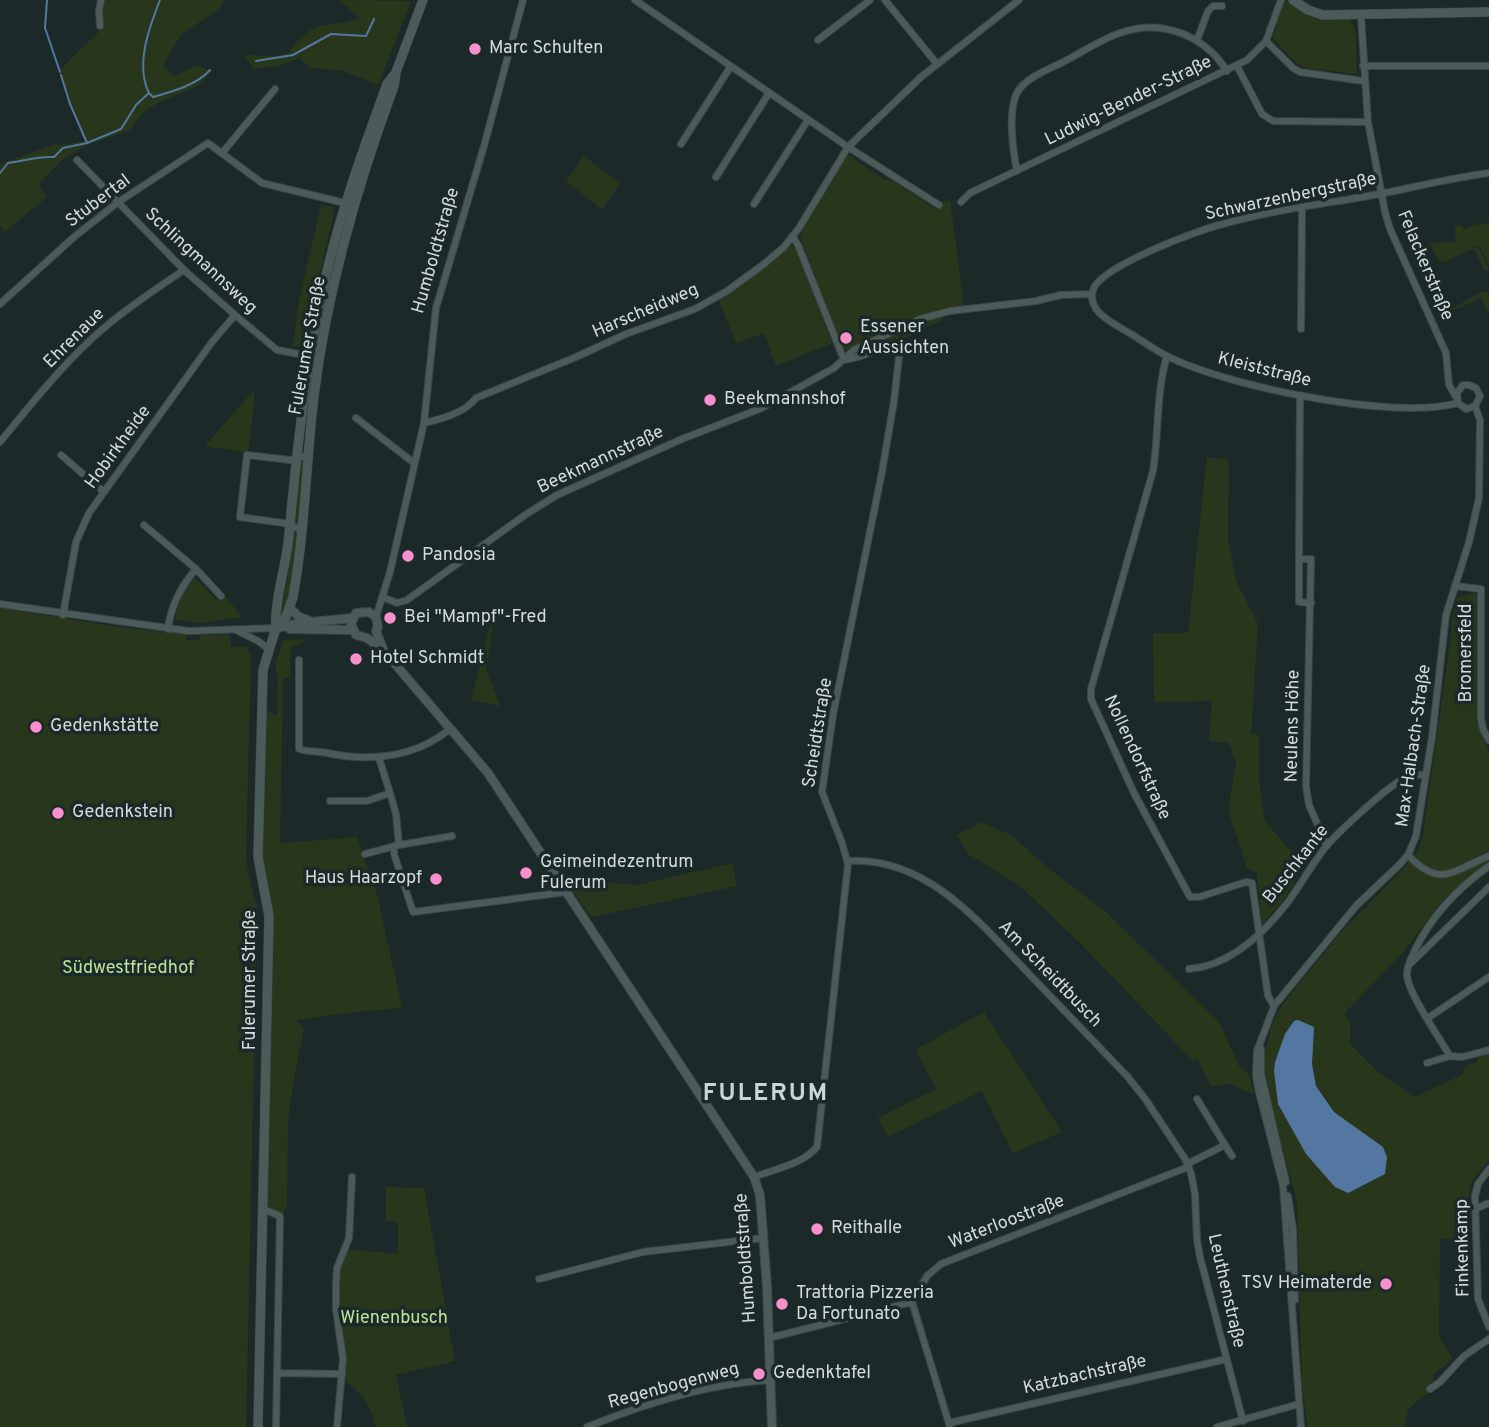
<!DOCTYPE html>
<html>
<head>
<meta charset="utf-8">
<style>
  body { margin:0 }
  canvas { display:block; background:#1b2928 }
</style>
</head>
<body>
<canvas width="1489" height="1427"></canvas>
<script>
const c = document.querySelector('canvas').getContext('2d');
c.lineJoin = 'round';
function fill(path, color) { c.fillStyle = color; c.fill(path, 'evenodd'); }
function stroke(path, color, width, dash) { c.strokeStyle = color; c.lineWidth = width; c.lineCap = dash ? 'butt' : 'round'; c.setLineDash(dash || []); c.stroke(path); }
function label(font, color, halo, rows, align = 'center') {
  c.font = font + ' Overpass,sans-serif'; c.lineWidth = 7; c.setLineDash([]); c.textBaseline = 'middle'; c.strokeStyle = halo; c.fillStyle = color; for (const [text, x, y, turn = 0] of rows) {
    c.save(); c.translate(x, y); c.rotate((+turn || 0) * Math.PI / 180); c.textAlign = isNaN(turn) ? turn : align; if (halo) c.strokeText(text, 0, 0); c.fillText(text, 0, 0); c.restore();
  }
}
const green = new Path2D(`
  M104 0H228L222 2 220 8 182 34 163 64 174 77 196 65 212 71 198 86 159 102 141 114 130 130 87 145 62 160 39 184 47 197 5 232 0 226V164L56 144 60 145 85 141 59 74 66 63 98 33Z
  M339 0 411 1 378 85 341 70 310 68 300 58 278 66 254 69 243 55 275 56 291 52 290 50C298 40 308 29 321 26 335 23 346 24 359 18Z
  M1284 0 1318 19H1350L1356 33V74L1309 69 1296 63 1273 38Z
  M847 154 885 180H892L937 210 942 208 943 202 950 200 964 308 948 310 853 349 843 350 800 237 821 194Z
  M584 156 620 184 602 210 566 181Z
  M321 205 332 207 334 212 304 342 299 347 293 346 299 301Z
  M1475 222 1477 226 1489 222V266L1480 246H1467L1453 250 1469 246 1479 248 1489 269 1485 271 1474 249 1458 255 1446 262 1438 260 1430 243 1456 242 1454 226 1461 225 1464 229 1471 227Z
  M790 245 796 248 832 343 776 366 764 333 736 343 718 299 772 263Z
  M1489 291V310L1487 311 1481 298 1446 314 1447 318 1444 320V313L1480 293Z
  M941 313 943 319 891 346 857 355 858 350Z
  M252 392H255L248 453 205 446Z
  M1207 457 1229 460 1228 538 1236 581 1258 624 1251 734 1259 735V784L1265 821 1304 866 1282 902 1262 924 1257 873 1247 868 1228 810 1236 764 1229 743 1209 741 1212 701 1154 702 1153 633H1188Z
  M305 460 299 525 294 522 299 464Z
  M294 531C306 544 289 597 284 614L280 613 287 581Z
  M195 578 219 602 225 597 243 617 200 623 175 619C177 605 184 588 195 578Z
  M1475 593 1478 598V724L1489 752V861L1443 900 1405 950 1344 1014 1350 1022V1044L1375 1069 1414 1097 1462 1075 1466 1066 1477 1062 1478 1056 1489 1052V1159L1471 1183 1467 1206 1466 1238 1440 1239 1439 1337 1453 1358 1434 1374 1431 1390 1408 1409 1404 1427H1307L1302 1381 1297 1201 1261 1071 1271 1027 1282 1005 1343 930 1405 867 1418 850 1423 836 1452 628 1450 627 1457 598Z
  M0 608 118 627 186 634V640H200V635H230L231 647H246L251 654 246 857 248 874 257 907 246 1427H0Z
  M490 626 493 627 486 669 500 706 471 700Z
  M308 639 291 648 290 678H283L280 843 357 837 377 894 402 1008 346 1013 296 1020 304 1029 293 1083 288 1121 287 1205 282 1216 266 1209 274 917 262 856 266 709 277 716 278 677 275 664 284 640Z
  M981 822 1011 835 1047 867 1106 912 1219 1022 1239 1066 1248 1073 1255 1095 1228 1083 1211 1087 1198 1059 1192 1060 1081 944 1019 885 968 854 957 835Z
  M732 863 737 886 592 917 569 887 609 883 637 885Z
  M984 1012 1062 1132 1013 1153 982 1091 888 1137 878 1118 936 1089 915 1050Z
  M386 1187 424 1188 455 1361 396 1375 407 1427H375C372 1405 361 1392 344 1380 348 1335 330 1293 345 1249L398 1254V1222L386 1221Z`);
const water = new Path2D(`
  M1298 1020 1314 1027 1312 1064 1316 1086 1334 1112 1383 1147 1387 1157 1385 1174 1348 1193 1335 1187 1306 1154 1278 1104 1274 1071 1275 1062 1285 1034 1294 1021Z`);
const stream = new Path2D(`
  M47 0 45 28 60 72
  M256 61 293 55 331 34 366 36 374 19
  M61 75 70 104 87 143
  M149 93C135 65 149 28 160 0
  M0 173 8 163C24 161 38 156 54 157L63 148 87 143 121 129 136 105 149 93 153 97C171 92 197 85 210 70`);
const minor = new Path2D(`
  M635 0 848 147 939 205
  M885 0 937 64
  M1361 16 1368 122 1385 212 1390 229 1446 353 1449 385 1456 397
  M100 26 99 10 101 0
  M818 40 870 0
  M1197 40 1208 11 1213 6H1222
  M1266 41 1293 68 1300 72 1363 81
  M1237 66 1262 114 1273 121 1368 122
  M1363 66H1489
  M681 144 731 66
  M223 152 275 89
  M77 160 184 270 235 315 277 350 314 357
  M1017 171C1013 151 1007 109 1018 91 1028 76 1052 68 1067 60 1084 51 1102 39 1120 33 1161 18 1204 35 1227 71
  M716 177 769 93
  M961 202 970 193 1247 60 1266 41 1281 0
  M754 204 808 120
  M793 237 798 245 844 360
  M0 304 74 237 117 203 208 143 262 183 349 204
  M1301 329 1302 207
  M1167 356C1156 392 1159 433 1153 471L1091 689V699L1134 793 1190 897H1199L1246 882 1252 883 1268 996 1274 1006
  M1300 395 1299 559H1311L1306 786 1309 805 1327 846
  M1458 403C1395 421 1226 386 1167 356 1153 349 1140 339 1126 331 1111 322 1087 311 1093 290 1099 267 1198 230 1223 224 1272 210 1324 204 1374 195 1412 188 1450 178 1489 173
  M1458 403 1466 409 1475 406
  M356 418 414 463
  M424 423C441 419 465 413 476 398L576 357 626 334 695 309 727 291 764 264 784 247 799 228 848 147 921 77 1019 0
  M0 442C33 402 66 360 105 327 130 306 157 288 184 270
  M61 455 104 492
  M144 525 196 569 221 596
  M301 531 290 524 240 517 247 455 290 460 308 455
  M1299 559V602L1311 603
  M1455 586 1481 589V719L1483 729 1489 740
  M382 597 397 603 407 600 525 515 557 495 682 439 762 408 834 368 854 350 920 319 950 311 1036 301 1061 295 1092 294
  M0 604 188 631 276 628
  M63 615 76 542 89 513 212 342 235 315
  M376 617 390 572 424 423 436 308 484 146 523 0
  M168 629C171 606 181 586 196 569
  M236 630 258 641 269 649
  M299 660V749C308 752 317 751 327 753 369 762 416 758 451 728
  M390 793 396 814 399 845
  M330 801H367L390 793 379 758
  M394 846V854L413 912 566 892
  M365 854 399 845 452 836
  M1408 855C1440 889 1452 871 1489 856
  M848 861C927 856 981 924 1031 976 1063 1009 1095 1043 1127 1076L1146 1100 1185 1159 1191 1173 1195 1194 1197 1240 1200 1257 1243 1421
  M1410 964 1489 887
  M1189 969C1230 966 1264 933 1288 902 1302 883 1313 862 1328 844 1345 826 1364 809 1383 793 1398 782 1406 773 1425 775
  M1428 1018 1489 977
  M1261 1049V1074L1286 1182
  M1450 1056C1440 1039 1408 993 1407 975 1406 966 1412 958 1415 950 1432 915 1458 888 1489 866
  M1427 1063 1450 1056 1462 1057 1489 1050
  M1225 1145 1232 1156
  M1187 1164 1225 1145 1197 1099
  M1489 1169 1478 1184 1475 1196 1478 1299 1489 1327
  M754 1177C775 1169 803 1164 817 1147L848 864 842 843 822 792 833 715 882 472 894 401 899 357 897 351 891 347C874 350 861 358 844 360
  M1288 1196 1293 1229 1295 1300
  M263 1209 280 1216 276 1427
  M1475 1209 1489 1203
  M539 1279 643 1252 763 1238
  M912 1302 927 1276 941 1264 1188 1167
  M912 1302 950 1427
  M769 1338 912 1302
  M277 1373 342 1374
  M1430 1389 1440 1382 1464 1356 1489 1339
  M949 1423 1227 1359
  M337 1427 343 1359 336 1309V1285L337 1268 349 1238 352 1177
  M587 1427C644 1404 709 1383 771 1380
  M1217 1427 1299 1404
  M1301 1427 1283 1186 1258 1088 1256 1075 1257 1051 1274 1006 1356 906 1399 865 1408 855 1416 836 1432 737 1446 615 1469 542 1479 498 1480 420 1475 406 1480 396 1476 388 1469 385H1463L1457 393 1458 403`);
const tertiary = new Path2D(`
  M290 608 298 616 310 621
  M276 628 301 623 352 618
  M290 629 352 630
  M384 651 376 631 378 627 376 617 369 612 356 613 351 624 356 635 367 638 384 651 488 773 754 1177 760 1195 767 1287 772 1427`);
const secondary = new Path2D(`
  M1293 0 1308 10 1323 15 1489 12
  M276 628C274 599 287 564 289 534 298 439 308 343 332 251 347 194 367 139 387 84L393 76
  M258 1427 269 916 258 857 263 670 276 628 286 617 293 597C305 531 306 463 314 396 327 290 357 186 394 86L396 72 423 0`);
const markers = [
  [475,49,7,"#f790cd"],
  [846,338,7,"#f790cd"],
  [710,400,7,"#f790cd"],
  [408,556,7,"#f790cd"],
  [390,618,7,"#f790cd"],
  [356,659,7,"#f790cd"],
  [36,727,7,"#f790cd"],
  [58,813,7,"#f790cd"],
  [526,873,7,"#f790cd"],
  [436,879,7,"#f790cd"],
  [817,1229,7,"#f790cd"],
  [1386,1284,7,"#f790cd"],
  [782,1304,7,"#f790cd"],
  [759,1374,7,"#f790cd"]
];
const poiNames = [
  ["Marc Schulten",489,49],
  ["Essener",860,328],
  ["Aussichten",860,349],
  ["Beekmannshof",724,400],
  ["Pandosia",422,556],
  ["Bei \"Mampf\"-Fred",404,618],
  ["Hotel Schmidt",370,659],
  ["Gedenkstätte",50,727],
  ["Gedenkstein",72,813],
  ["Geimeindezentrum",540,863],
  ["Fulerum",540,884],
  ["Haus Haarzopf",422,879,"right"],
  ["Reithalle",831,1229],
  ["TSV Heimaterde",1372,1284,"right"],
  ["Trattoria Pizzeria",796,1294],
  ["Da Fortunato",796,1315],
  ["Gedenktafel",773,1374]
];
const streetNames = [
  ["Ludwig-Bender-Straße",1129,102,-26],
  ["Schwarzenbergstraße",1291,198,-12],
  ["Stubertal",99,202,-37],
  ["Humboldtstraße",437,251,-74],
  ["Schlingmannsweg",200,262,43],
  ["Felackerstraße",1424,266,67],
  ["Harscheidweg",646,312,-23],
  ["Ehrenaue",75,339,-45],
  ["Fulerumer Straße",309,346,-80],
  ["Kleiststraße",1264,371,14],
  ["Hobirkheide",119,448,-54],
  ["Beekmannstraße",601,461,-25],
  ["Bromersfeld",1467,653,-90],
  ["Neulens Höhe",1294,726,-89],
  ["Scheidtstraße",819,733,-81],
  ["Max-Halbach-Straße",1415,746,-82],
  ["Nollendorfstraße",1136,758,65],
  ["Buschkante",1297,865,-52],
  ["Am Scheidtbusch",1049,975,46],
  ["Fulerumer Straße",251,980,-90],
  ["Waterloostraße",1007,1223,-21],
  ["Finkenkamp",1464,1248,-91],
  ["Humboldtstraße",747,1258,-94],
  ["Leuthenstraße",1225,1291,77],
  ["Katzbachstraße",1085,1376,-13],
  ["Regenbogenweg",674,1387,-15]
];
const parkNames = [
  ["Südwestfriedhof",128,969],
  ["Wienenbusch",394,1319]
];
const districtNames = [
  ["FULERUM",766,1095]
];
fill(green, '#28361b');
fill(water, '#5377a1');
stroke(stream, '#5377a1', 2);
stroke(minor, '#3b4746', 8);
stroke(tertiary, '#3b4746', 10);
stroke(secondary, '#3b4746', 10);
stroke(minor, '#4b5b5a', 6);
stroke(tertiary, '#4b5b5a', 8);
stroke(secondary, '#4b5b5a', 9);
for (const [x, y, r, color] of markers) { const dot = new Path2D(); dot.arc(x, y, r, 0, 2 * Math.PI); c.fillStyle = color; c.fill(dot); stroke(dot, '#1b2928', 2.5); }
label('18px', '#d3dcdb', '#1b2928', poiNames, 'left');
label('18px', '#d3dcdb', '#1b2928', streetNames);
label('18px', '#bee498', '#1b2928', parkNames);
c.letterSpacing = '2px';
label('bold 24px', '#c5d8d6', '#1b2928', districtNames);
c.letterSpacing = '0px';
</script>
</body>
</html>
